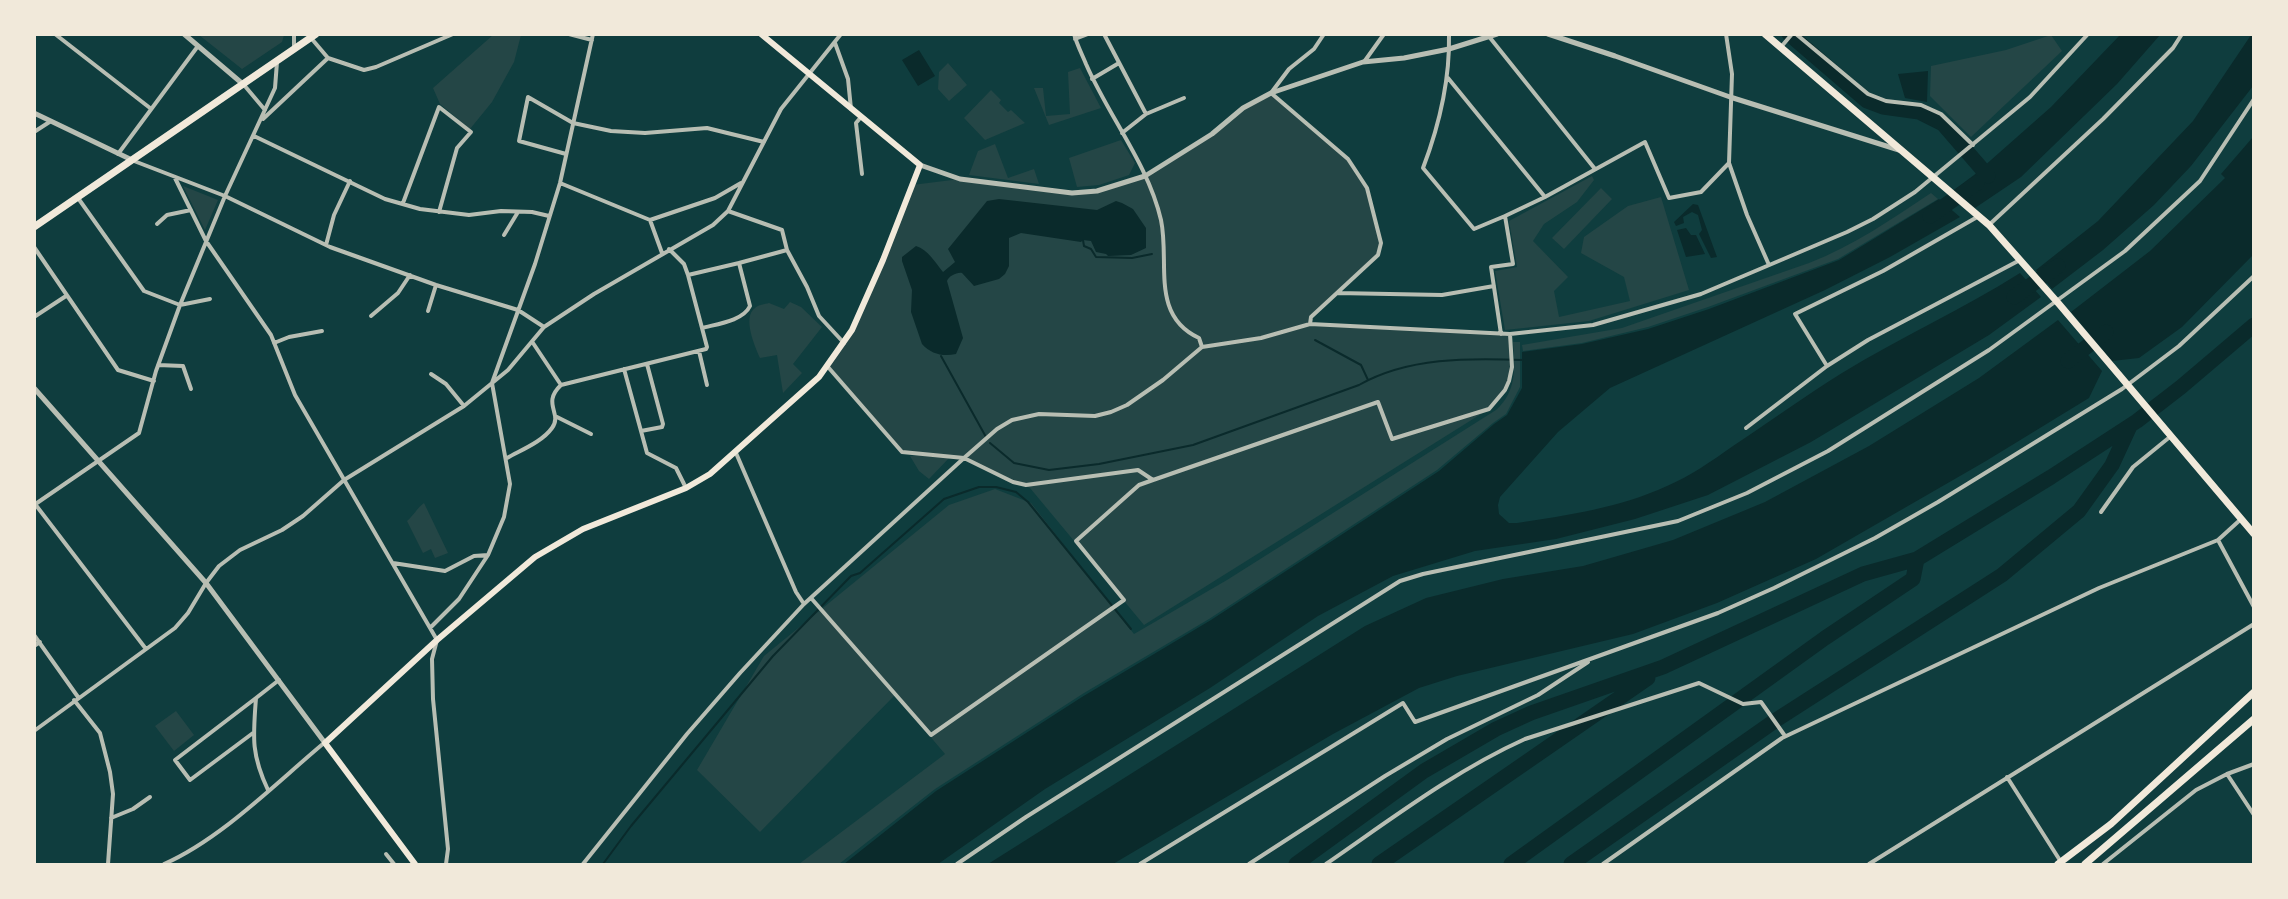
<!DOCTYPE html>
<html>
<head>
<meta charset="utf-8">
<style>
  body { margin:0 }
  #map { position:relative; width:2288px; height:899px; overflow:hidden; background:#0f3d3e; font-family:Inter,sans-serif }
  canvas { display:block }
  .frame { position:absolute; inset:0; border:36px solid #f1e9da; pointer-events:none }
</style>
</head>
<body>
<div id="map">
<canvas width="2288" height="899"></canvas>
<div class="frame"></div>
</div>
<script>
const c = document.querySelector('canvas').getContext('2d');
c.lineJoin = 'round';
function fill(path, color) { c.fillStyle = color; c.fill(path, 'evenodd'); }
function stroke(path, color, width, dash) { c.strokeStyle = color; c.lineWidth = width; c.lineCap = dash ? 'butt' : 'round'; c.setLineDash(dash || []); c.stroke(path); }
const green = new Path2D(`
  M199 35H284L282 42 242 69Z
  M493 35H521L514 62 492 102 470 129 440 104 433 88Z
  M2051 35 2062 51 1971 137 1930 96 1931 66 2006 50Z
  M948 63 967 85 949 101 938 89 939 72Z
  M1080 68 1101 108 1049 125 1034 88H1043L1046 116 1070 114 1068 72Z
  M991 90 1001 100 999 103 1008 112 1011 110 1025 123 985 140 964 118Z
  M1271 93 1348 159 1367 188 1381 243 1378 255 1311 317 1310 324 1510 334C1511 373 1516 379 1489 409L1144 625 1030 488 964 458 950 457 929 479 919 471 910 456 923 455 902 452 828 367 844 344 912 185 960 179 1072 193 1097 191 1145 176 1181 155 1243 108Z
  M1121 140 1135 163 1129 175 1099 185 1077 187 1069 158Z
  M995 144 1008 178 1034 169 1039 184 969 175 978 151Z
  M1592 176 1594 180 1577 202 1544 224 1533 241 1568 277 1554 291 1559 317 1630 301 1624 277 1581 253 1584 237 1628 206 1661 197 1689 290 1589 321 1505 330 1495 271 1517 267 1509 221Z
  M183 186 218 200 205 230Z
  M1601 188 1612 199 1564 249 1552 238Z
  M1931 193 1938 199 1838 259 1708 307 1648 327 1582 343 1523 351 1522 345 1622 328 1809 263C1853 246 1892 219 1931 193Z
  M790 302 801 307 822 327 793 364 802 373 783 393 777 355 760 358C755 347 742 317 755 308 758 305 765 304 769 303L784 309Z
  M1513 342H1520V387L1506 414 1493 423 1437 470 1209 619 1084 693 935 789 839 864H799L945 754 895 695 760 832 697 770 764 656 949 505 995 489 1031 503 1134 634 1227 580 1496 410C1517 391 1515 368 1513 342Z
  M424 503 448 553 435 558 431 549 423 553 407 521C414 515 417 508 424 503Z
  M176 711 194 735 174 751 155 726Z`);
const water = new Path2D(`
  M2120 35H2160L2117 84 2021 177 1975 208 1954 190 1974 175 2051 107Z
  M2251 35H2254L2253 86 2191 166 2154 205 2103 250 2052 289 2036 270 2098 221 2193 121Z
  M919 50 935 76 918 86 902 60Z
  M1928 71 1927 102 1905 98 1898 74Z
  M2253 137V255L2182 327 2139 358 2112 361 2071 312 2150 251 2225 178 2221 174Z
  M999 199 1097 210 1116 201 1122 203 1133 209 1146 228V248L1131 255 1108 256 1106 254 1096 252 1091 241 1083 240 1081 242 1021 233 1009 238V266L1005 274 999 279 974 286 962 273C957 272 949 276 947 281L963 338 956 354C943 357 931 354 922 344L911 312 912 290 902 261V257L916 246C928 250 935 262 943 272L955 262 948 249 987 201Z
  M1939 199 1960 217 1890 257 1825 290 1610 388 1558 432 1500 497 1498 505 1499 514 1509 523H1517C1569 515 1619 508 1667 486 1690 476 1712 461 1733 446 1769 422 1805 396 1842 373 1901 337 1963 309 2020 273L2041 297 1989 335 1811 442 1708 495 1635 519 1556 539 1475 551 1393 576 1318 616 1210 688 1045 789 938 864H844L936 791 1082 697 1211 620 1439 471 1494 424 1507 415 1522 388V352L1582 344 1648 329 1709 309 1839 260Z
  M1693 204 1698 205 1717 257 1711 258 1699 234 1702 230 1698 215 1692 212 1683 217 1684 223 1676 226 1674 222Z
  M1686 228 1691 235H1696L1705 254 1686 257 1677 230Z
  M2058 320 2102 371 2089 398 1986 461 1816 559 1717 603 1633 634 1457 676 1419 688 1333 734 1113 864H988L1365 626 1426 598 1503 579 1583 566 1673 540 1765 502 1869 446 1979 378Z`);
const stream = new Path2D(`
  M1083 240 1084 246 1091 249 1096 257 1132 258 1152 254
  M1315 340 1361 365 1368 380
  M941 356 986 437
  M990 443 1014 463 1049 470 1099 464 1193 445 1359 385C1408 357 1469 358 1523 360
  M603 864 631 826 773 656 851 576 860 573 944 499 979 487H996L1016 492 1028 502 1131 629`);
const river = new Path2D(`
  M1789 34 1867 101 1883 107 1919 112 1943 124 1988 176
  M1930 216 1977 183
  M2014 297 2058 266
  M2068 361 2106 332
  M1296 864 1424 771 1496 729 1531 713 1663 667 1863 574 1917 559 2051 477 2137 421 2181 387 2254 325
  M1379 864 1648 678
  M1511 864 1825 638 1913 579 1917 559
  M1571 864 1776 720 2002 575 2079 511 2112 465 2130 426`);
const minor = new Path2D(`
  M55 34 150 108
  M569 34 592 40
  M1074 34C1077 45 1082 54 1086 64 1109 117 1148 164 1161 220 1170 263 1150 315 1199 338L1202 347
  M1104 34 1146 114 1122 133
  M1449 34C1450 80 1439 126 1423 168L1474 229 1505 216
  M1487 34 1595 169
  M1796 34 1868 94 1886 101 1921 105 1941 114 1973 145
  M311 38 328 58 364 70 376 67 453 34
  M1075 39 1088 34
  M835 43 848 79 851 109
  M1781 47 1792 34
  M294 49V34
  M277 62 275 88 225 196 330 247 436 285 518 310 544 327
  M1364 62 1384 34
  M1448 78 1545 197
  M1092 79 1119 63
  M244 85 265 110
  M1146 114 1184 98
  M861 117 856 123 862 174
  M263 119 328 58
  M34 132 51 121
  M254 136 385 199 420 209 469 215 501 211 532 212 549 216
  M118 154 198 46
  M566 154 519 141 528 97 573 123 611 131 645 133 707 128 764 142
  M1729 163 1747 215 1769 265
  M175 178 206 241 271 335 295 395 437 640 432 659 433 699 448 849 446 864
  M560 183 650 220
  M78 198 144 291 180 305 210 299
  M403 203 439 107 471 132 457 148 439 212
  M728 211 782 230 787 250 807 287 819 316 844 343
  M157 224 167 215 191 210
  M1990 224 2103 119 2173 48 2182 34
  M504 235 518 212
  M326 245 334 215 350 181
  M34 247 118 370 154 381
  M669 249 684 264 688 275
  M662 253 650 220 715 198 741 183
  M739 263 688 275 702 328C717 324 743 321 750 306L739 263 787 250
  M1337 293 1442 295 1494 286
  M428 311 436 285
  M371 316 398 293 410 275
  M34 317 66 296
  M1310 324 1311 317 1378 255 1381 243 1367 188 1348 159 1271 93 1289 69 1314 49 1324 34
  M1501 334 1491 267 1513 264 1505 216 1545 197 1645 142 1669 198 1701 192 1729 163 1732 74 1726 34
  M274 343 289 337 322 331
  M533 343 561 385
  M699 351 707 385
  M158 365 183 366 191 389
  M1827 366 1795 314 1883 271 1979 216
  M828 367 902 452 964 458 1013 482 1026 485 1138 470 1153 480 1378 402 1392 439 1489 409 1505 390 1509 381 1512 367 1510 334
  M624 369 641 431 662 427 663 424 647 364
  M431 374 446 384 464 406
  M555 416 591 434
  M1746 428 1827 366 1868 340 2020 260
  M641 431 647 453 676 468 686 488
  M736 453 796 592 804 604
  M507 458C521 450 542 442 552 428 563 413 541 404 561 385L706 349 707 347 702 328
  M35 504 146 649
  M34 505 139 433 156 371 180 305 225 196 134 161
  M2101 512 2133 467 2171 436
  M2218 540 2254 607
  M393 563 445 571 474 556 488 555
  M811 598 931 735 1124 600 1076 541 1139 485 1153 480
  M430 628 459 599 488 555 504 517 510 484 492 383 535 264 560 183 593 34
  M34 635 78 697
  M34 646 40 642
  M74 700 100 733 110 772 113 794 108 864
  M34 731 175 628 188 613 206 583 219 566 240 550 282 530 303 516 344 480 464 406 508 370 544 327 594 294 713 225 728 211 781 109 841 34
  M253 733 190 780 175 760 256 698
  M2227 774 2254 764
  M2007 777 2061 862
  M268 790C251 754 253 737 256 698L279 680
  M111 818 133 809 150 797
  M386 854 394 864
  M164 864C221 839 276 783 324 743
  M583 864 687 734 740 673 804 604 964 458 997 429 1012 420 1039 414 1095 416 1111 412 1127 405 1163 380 1202 347 1261 338 1310 324 1510 334 1593 325 1701 294 1847 232 1873 219 1915 192 2030 97 2088 34
  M957 864 1026 817 1400 581 1423 574 1678 521 1747 493 1828 451 1989 350 2125 251 2200 181 2254 99
  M1140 864 1403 703 1415 722 1718 613 1774 588 1875 538 1938 502 2122 389 2179 346 2254 276
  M1249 864 1385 776 1447 739 1538 695 1588 662
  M1326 864C1390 820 1454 771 1525 739L1699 683 1743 704 1761 702 1785 736
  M1603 864 1782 738 2099 588 2218 540 2240 520
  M1869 864 2254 624
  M2103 864 2196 790 2227 774 2254 815`);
const tertiary = new Path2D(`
  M184 34 244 85
  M1548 34 1615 56 1730 97 1899 150
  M34 113 132 160
  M920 165 960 179 1072 193 1097 191 1145 176 1212 134 1243 108 1271 93 1363 62 1404 58 1449 49 1497 34
  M34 388 206 583 325 743`);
const secondary = new Path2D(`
  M415 864 325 743 437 640 535 557 583 529 686 488 710 474 819 377 852 330 883 260 920 165 761 34`);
const primary = new Path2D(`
  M1765 34 1989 225 2059 304 2254 534
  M34 227 316 34`);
const trunk = new Path2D(`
  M2058 864 2111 824 2254 692
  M2085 864 2254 719`);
fill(green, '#244646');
fill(water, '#0a2a2b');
stroke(stream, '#0a2a2b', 2);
stroke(river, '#0a2a2b', 15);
stroke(minor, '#b8beb3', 4);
stroke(tertiary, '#b8beb3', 5);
stroke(secondary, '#f1e9da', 6);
stroke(primary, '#f1e9da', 7);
stroke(trunk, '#f1e9da', 7);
</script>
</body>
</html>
